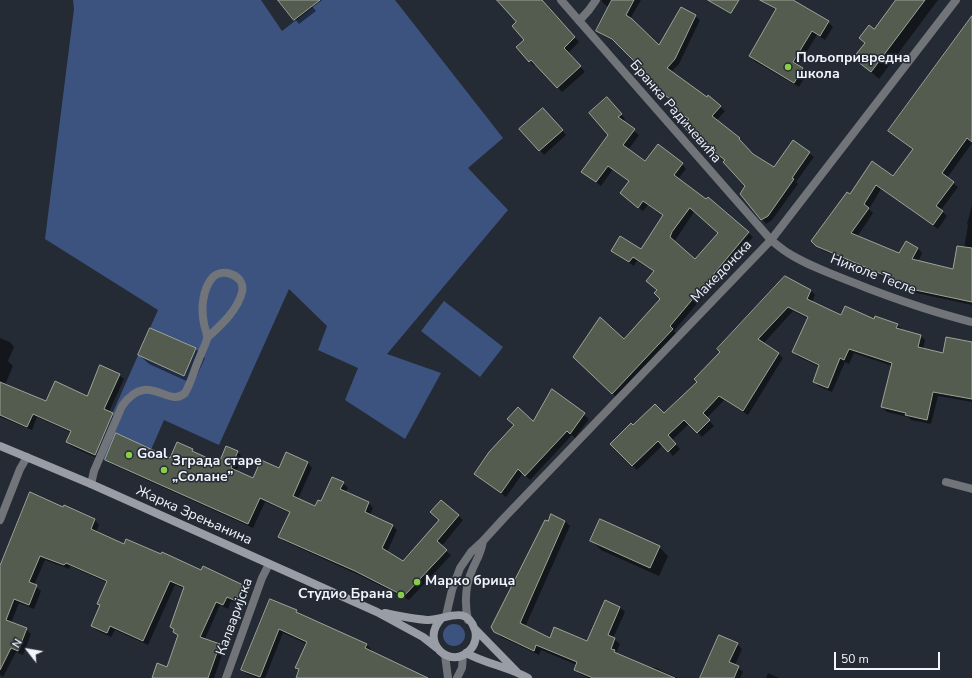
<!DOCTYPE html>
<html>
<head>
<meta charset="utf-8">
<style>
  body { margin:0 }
  #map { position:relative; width:972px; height:678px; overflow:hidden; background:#252b35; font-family:"Nunito Sans",sans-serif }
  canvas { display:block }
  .north { position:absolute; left:8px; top:630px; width:40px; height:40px; -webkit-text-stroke:3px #252b35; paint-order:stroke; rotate:301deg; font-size:11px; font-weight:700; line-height:16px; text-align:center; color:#f0f4fb }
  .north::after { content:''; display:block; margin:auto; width:14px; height:18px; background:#f0f4fb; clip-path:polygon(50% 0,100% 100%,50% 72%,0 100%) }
  .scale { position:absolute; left:834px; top:652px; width:106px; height:18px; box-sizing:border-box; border:2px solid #f0f4fb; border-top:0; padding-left:5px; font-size:12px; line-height:14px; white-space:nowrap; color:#f0f4fb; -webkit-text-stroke:3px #252b35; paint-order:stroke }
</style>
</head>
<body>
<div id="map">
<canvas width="972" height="678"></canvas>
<div class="north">N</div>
<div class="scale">50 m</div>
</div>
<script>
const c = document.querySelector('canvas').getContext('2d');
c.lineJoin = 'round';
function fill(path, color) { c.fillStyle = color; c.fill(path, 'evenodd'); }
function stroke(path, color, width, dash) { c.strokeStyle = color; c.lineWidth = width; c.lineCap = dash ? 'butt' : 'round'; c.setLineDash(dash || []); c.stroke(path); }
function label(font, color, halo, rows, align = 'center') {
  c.font = font + ' "Nunito Sans",sans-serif'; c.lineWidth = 3; c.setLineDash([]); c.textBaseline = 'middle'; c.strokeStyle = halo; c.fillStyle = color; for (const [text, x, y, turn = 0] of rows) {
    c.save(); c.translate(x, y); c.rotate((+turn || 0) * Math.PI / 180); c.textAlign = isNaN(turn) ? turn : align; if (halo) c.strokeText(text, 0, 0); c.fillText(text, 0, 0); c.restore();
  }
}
const green = new Path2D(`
  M73 0H261L282 31 322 0H395L503 138 468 168 508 210 387 354 441 373 405 439 345 400 358 368 318 350 327 326 289 289 219 445 164 420 140 475 94 455 158 310 45 239 74 9Z
  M444 301 503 347 480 377 421 331Z
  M443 635a11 11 0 1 1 22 0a11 11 0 1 1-22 0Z`);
const shadow = new Path2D(`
  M279 0H307L316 11 299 24Z
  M498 0H541L579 42 568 53 585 72 562 92 536 64 534 66 530 61 525 40 518 22Z
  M602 0H641L630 19 660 47 695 16 700 20 679 64 671 72 707 98 708 97 720 107 725 111 716 121 740 139 753 156 774 168 794 141 814 157 796 182 798 184 772 220 766 224 762 219 746 186 726 161 688 130 689 119 668 103 670 99 643 69 618 43 602 35 598 31 609 8 602 2Z
  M759 0H792L828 22 833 27 825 40 817 35 798 66 807 73 799 87 754 61 750 56 776 10Z
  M897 0H938L879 79 855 58Z
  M972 18V143L947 178 958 187 941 210 947 216 938 229 881 189 869 209 873 213 857 237 899 254 918 248 922 253 918 262 953 270 964 248 968 225 967 224 972 205V305L912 292 908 287 822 250 812 241 850 195 893 177 914 150 894 136Z
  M612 103 625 119 622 122 639 135 628 150 645 162 682 164 686 169 678 179 706 200 708 198 753 237 674 331 677 334 617 398 574 357 624 340 662 300 658 290 655 272 637 261 634 266 617 255 612 251 642 250 663 216 648 205 643 211 626 197 630 181 613 169 601 186 583 172 609 135ZM694 212 719 233 696 260 674 242Z
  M547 114 566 135 544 155 521 129Z
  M811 290 815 295 812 302 841 316 875 320 897 325 902 329V331L920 335 925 340 923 349 944 354 972 343V402L938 396 931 424 911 420 908 417 887 412 882 407 892 366 854 353 849 364 845 362 832 392 818 386 814 381 820 367 797 356 793 351 808 319 793 311 763 344 779 354 783 358 748 415 724 400 707 418 714 426 702 437 689 424 672 440 680 449 673 456 663 445 637 470 611 444 633 427 664 415 698 382 721 352Z
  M0 338 10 342 14 347 8 361 13 366 5 385 47 402 87 397 119 375 124 379 109 412 116 418 99 459 72 447 67 442 72 433 37 417 32 430 0 417Z
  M196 349 205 358 193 384 149 364 139 355Z
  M552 390 589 419 575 438 572 435 530 480 523 473 506 497 480 479 475 474 533 423Z
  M227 447 238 452 242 457 236 472 253 479 279 469 286 454 308 463 312 468 298 499 316 507 343 483 348 488 345 493 369 503 373 508 370 515 392 525 397 530 387 552 404 562 440 520 441 501 463 520 441 547 451 555 409 600 361 576 284 541 279 537 290 513 265 502 253 528 111 464 106 459H171L192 450 197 454 219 465Z
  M65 507 95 520 99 525 96 532 124 545 202 571 203 568 243 585 247 590 240 605 231 601 228 609 220 605 205 639 220 645 224 649 214 678H154L167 668 179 637 171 627 185 589 175 585 148 645 115 630 111 637 96 630 92 626 101 605 108 583 70 566 69 569 45 560 34 585 41 591 34 609 19 603 11 623 26 629 31 634 23 655 16 652 3 677 0 675V568Z
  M552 515 565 521 570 526 525 627 551 639 587 642 620 607 625 612 613 638 620 644 616 653 653 669 654 667 677 678H588L580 674 575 669 577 665 541 650 539 655 501 637 495 632Z
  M591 540 659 547 668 556 659 576 601 550Z
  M270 600 296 611 301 615 367 645 371 649 370 652 423 678H297L300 671 297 667 307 644 283 633 265 678H257L247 674 242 669Z
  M737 644 742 649 735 665 743 672 740 678H701Z
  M768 673 779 678H766Z`);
const building = new Path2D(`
  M278 0H320L294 20Z
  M497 0H542L575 37 564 48 581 66 557 88 531 60 529 62 516 47 524 40 512 26 516 22Z
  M612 0H634L626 15 632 19 659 45 681 7 696 15 675 59 667 68 707 97 708 95 721 106 712 116 740 138 739 139 753 154 774 167 793 140 810 152 792 178 794 179 768 216 761 220 740 194 745 186 723 162 725 160 682 126 689 119 667 103 670 99 638 74 642 69 612 39 596 31Z
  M708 0H739L731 13Z
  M760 0H793L829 21 820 36 812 31 793 62 803 68 794 83 749 56 776 9Z
  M896 0H925L871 72 853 58 865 43 859 38 869 25 874 29Z
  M972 16V142L967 138 942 173 954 182 936 206 943 211 933 225 876 185 864 204 869 208 851 233 899 253 906 241 918 248 912 259 953 269 957 246 972 248V302L906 288 907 285 816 246 811 241 847 192 850 194 872 161 893 176 913 149 888 131Z
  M607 97 622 114 618 117 635 129 623 145 645 161 658 144 683 163 674 175 706 199 708 197 749 232 670 326 673 329 612 394 573 357 600 317 624 339 660 299 654 293 657 290 646 281 654 271 633 257 629 262 611 251 620 236 641 249 663 215 643 201 638 208 620 193 629 181 608 166 596 182 581 172 608 135 589 113ZM690 208 718 233 695 259 670 237 672 232Z
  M543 108 563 130 539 151 519 129Z
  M785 276 811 290 807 299 841 315 845 306 874 319 875 316 898 324 896 328 921 335 918 347 943 353 946 337 972 342V399L933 392 927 420 905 415 906 413 881 407 892 363 849 349 844 360 840 358 828 388 813 382 819 365 792 352 808 317 788 307 758 339 779 353 743 411 719 396 703 413 710 420 697 433 684 420 668 435 676 444 668 452 658 441 632 466 610 444 631 423 633 425 655 404 664 413 697 382 694 379 720 352 717 349Z
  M150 328 196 348 184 376 138 355Z
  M100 365 120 374 104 409 113 413 95 455 66 442 71 431 33 414 27 427 0 415V382L46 401 55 381 87 396Z
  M552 389 585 413 570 434 567 431 525 476 518 469 501 493 474 474 489 452 514 425 507 419 518 407 533 421Z
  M116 433 170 458 177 442 193 449 192 451 219 463 226 446 238 451 231 468 253 478 261 460 279 468 286 452 308 462 293 496 315 506 318 500 321 501 332 477 344 482 340 489 369 502 365 512 393 525 382 548 403 561 439 520 430 512 441 500 459 515 437 541 447 550 404 596 355 571 278 537 290 512 260 498 248 524 105 460Z
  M30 492 63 507 64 505 95 519 91 529 124 544 126 539 161 554 162 552 201 570 203 566 243 585 236 601 227 597 223 605 216 602 200 637 220 644 208 678H152L157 663 167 667 178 635 173 632 174 629 170 627 184 587 170 581 143 641 110 626 107 633 91 626 100 605 97 604 107 581 66 563 64 565 40 556 29 582 37 585 29 605 14 599 6 620 27 628 18 651 11 648 0 670V566Z
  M551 514 565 521 520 623 550 638 554 627 587 641 605 600 620 607 608 635 615 638 611 649 615 650 614 652 675 678H593L574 670 577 662 536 645 534 651 494 632 491 627 545 520 548 521Z
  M600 519 660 546 650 568 590 541Z
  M270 599 297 610 296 612 367 644 365 648 428 678H296L299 669 295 668 307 642 279 629 260 677 241 670Z
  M719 635 738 643 729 662 739 666 734 678H700Z`);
const service = new Path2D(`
  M946 482 972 489
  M91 484 94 471 122 406C148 369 168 409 185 393 191 383 194 370 199 359 201 353 205 346 207 339 208 335 205 329 204 324 201 310 202 289 213 277 223 267 246 276 242 292 238 310 220 326 207 338`);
const minor = new Path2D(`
  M561 0 771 240C776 244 782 249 788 253 812 268 840 277 867 288 901 301 936 313 972 322
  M579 21 589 10 596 0
  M0 520 20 469 27 457
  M446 616 452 590 460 568 471 552 483 541 504 518 771 240 956 0
  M468 620C464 601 465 585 473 568 478 557 481 553 483 541
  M445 655 448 678
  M226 678 262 578 269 564
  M457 678 462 668 463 655`);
const secondary = new Path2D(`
  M0 446 91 484 377 612 423 637 437 648
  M385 613C399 616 413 619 427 620 445 621 466 603 475 630 477 637 475 645 470 650 451 671 418 642 442 618
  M475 629 517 672
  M466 653C486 664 509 667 528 678`);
const markers = [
  [788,67,4,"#8ace47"],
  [129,455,4,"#8ace47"],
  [164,470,4,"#8ace47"],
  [417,582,4,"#8ace47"],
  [401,595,4,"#8ace47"]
];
const poiNames = [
  ["Пољопривредна",796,59],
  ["школа",796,75],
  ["Goal",137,455],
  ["Зграда старе",172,462],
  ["„Солане”",172,478],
  ["Марко брица",425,582],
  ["Студио Брана",393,595,"right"]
];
const streetNames = [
  ["Бранка Радичевића",675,112,49],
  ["Македонска",722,272,-46],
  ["Николе Тесле",873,275,21],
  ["Жарка Зрењанина",194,516,24],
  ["Калваријска",235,617,-70]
];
fill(green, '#3c537f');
fill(shadow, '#0007');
fill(building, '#545b4f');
stroke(building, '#9ca496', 1);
stroke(service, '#717479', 8);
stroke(minor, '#717479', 8);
stroke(secondary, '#999da6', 8);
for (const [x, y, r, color] of markers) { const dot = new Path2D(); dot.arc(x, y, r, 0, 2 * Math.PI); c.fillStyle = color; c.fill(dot); stroke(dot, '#252b35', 1.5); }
label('bold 14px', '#f0f4fb', '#252b35', poiNames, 'left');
label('14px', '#f0f4fb', '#252b35', streetNames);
</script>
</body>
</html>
